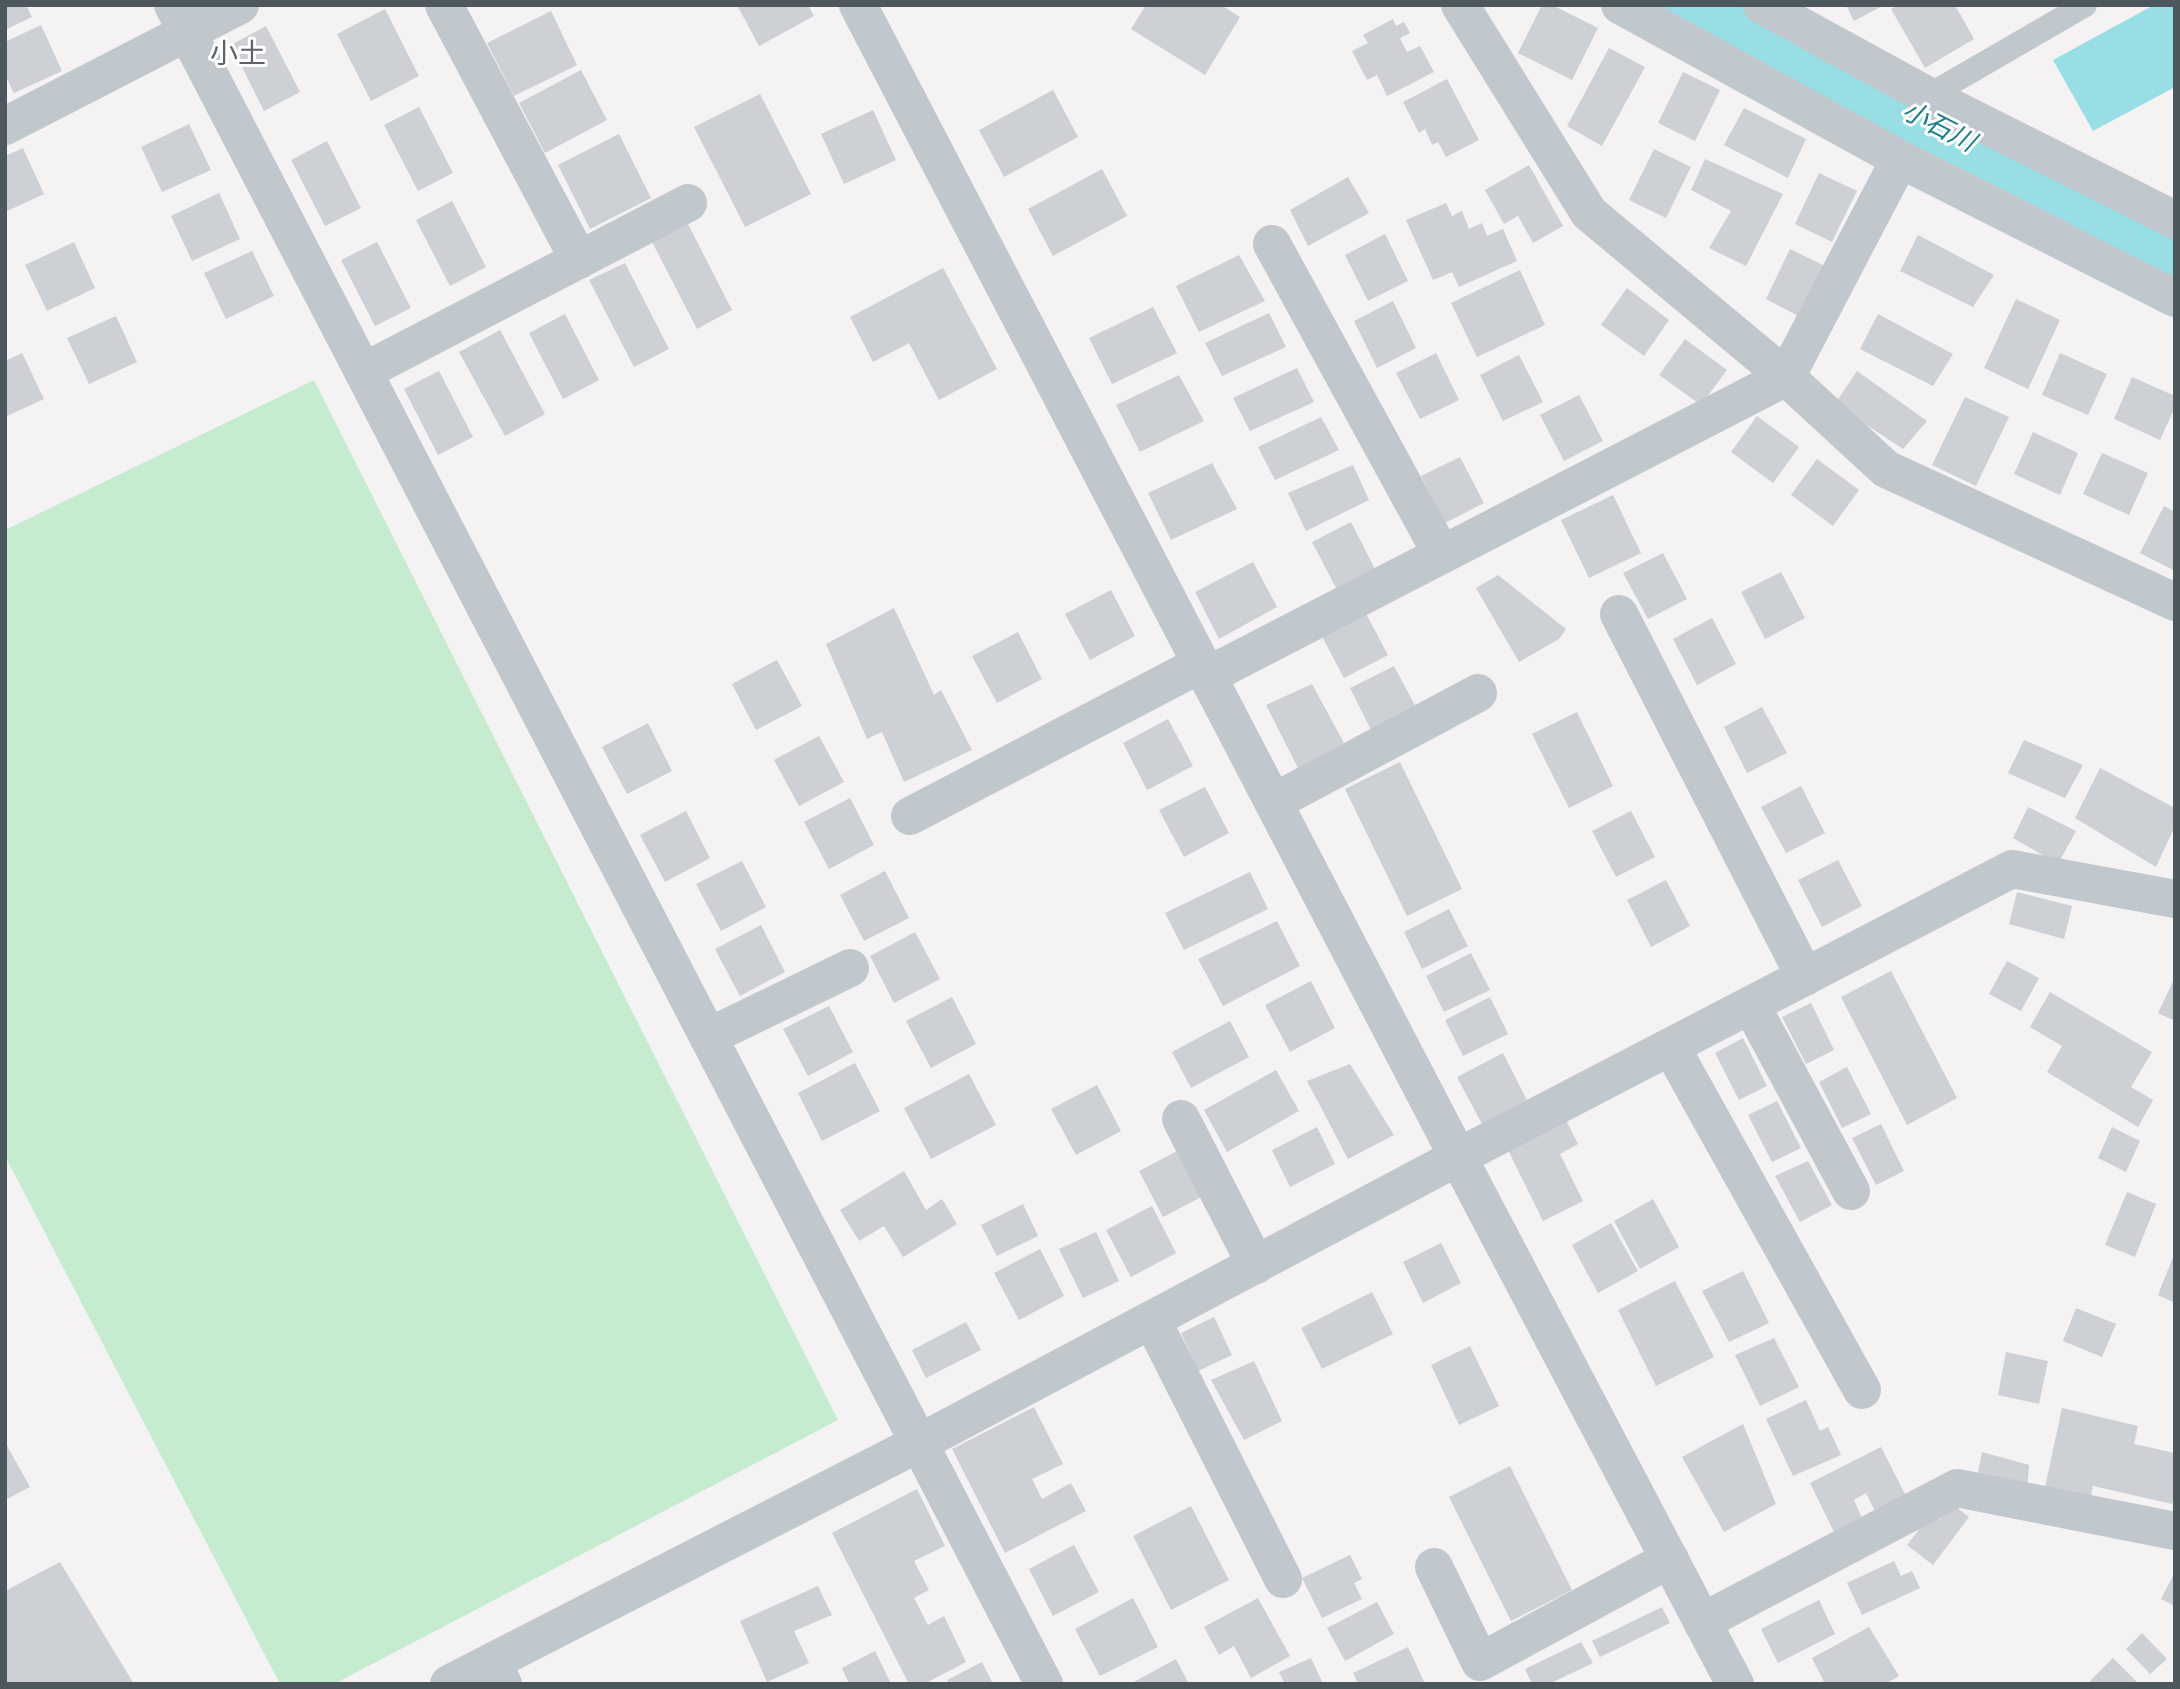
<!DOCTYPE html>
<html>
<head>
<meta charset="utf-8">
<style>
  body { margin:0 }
  #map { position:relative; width:2180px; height:1689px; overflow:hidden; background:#f4f2f3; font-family:"DejaVu Sans",sans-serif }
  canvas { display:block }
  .frame { position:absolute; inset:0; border:7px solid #4c585e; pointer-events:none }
</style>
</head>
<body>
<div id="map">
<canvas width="2180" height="1689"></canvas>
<div class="frame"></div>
</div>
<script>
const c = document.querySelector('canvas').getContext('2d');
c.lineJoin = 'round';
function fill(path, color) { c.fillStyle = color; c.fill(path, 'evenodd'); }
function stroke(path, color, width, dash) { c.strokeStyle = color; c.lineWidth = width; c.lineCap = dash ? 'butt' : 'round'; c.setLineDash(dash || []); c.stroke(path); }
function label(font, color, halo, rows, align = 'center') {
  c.font = font + ' "DejaVu Sans","Noto Sans JP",sans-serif'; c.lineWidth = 6; c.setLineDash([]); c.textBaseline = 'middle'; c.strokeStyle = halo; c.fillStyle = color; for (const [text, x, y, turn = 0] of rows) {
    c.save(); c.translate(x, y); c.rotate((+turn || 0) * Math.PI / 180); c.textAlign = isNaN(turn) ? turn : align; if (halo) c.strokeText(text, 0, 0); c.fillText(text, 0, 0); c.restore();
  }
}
const green = new Path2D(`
  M314 380 838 1420 334 1684H280L5 1156V530Z`);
const water = new Path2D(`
  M2154 5H2175V87L2093 131 2053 60Z`);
const river = new Path2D(`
  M1701 5 2175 251`);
const building = new Path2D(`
  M5 5H26L32 17 5 30Z
  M737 5H808L814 16 759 46Z
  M1146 5H1221L1240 17 1205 75 1131 29Z
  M1542 5H1552L1598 28 1572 80 1518 53Z
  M1846 5H1884L1854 21Z
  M1899 5H1955L1974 39 1925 68 1891 9Z
  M385 9 419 76 371 101 337 34Z
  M551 11 577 65 514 96 487 43Z
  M1393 19 1396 26 1404 22 1410 33 1400 38 1407 52 1420 46 1434 72 1387 96 1377 75 1367 80 1352 51 1368 43 1363 35Z
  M41 25 62 71 14 93 5 75V42Z
  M266 26 300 92 264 111 231 45Z
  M1609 48 1645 67 1602 146 1567 126Z
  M581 70 607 120 545 153 519 103Z
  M1683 72 1720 90 1695 141 1658 123Z
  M1447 79 1479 140 1446 157 1438 142 1432 145 1425 129 1419 133 1403 102Z
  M1053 90 1078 137 1004 177 979 130Z
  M760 94 811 194 745 227 694 127Z
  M419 107 453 173 418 191 384 125Z
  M1744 108 1806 139 1788 178 1724 145Z
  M873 110 896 160 844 184 821 134Z
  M189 124 211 170 162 192 141 147Z
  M619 134 651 198 590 229 558 165Z
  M327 141 361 208 325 226 291 160Z
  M23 148 44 194 5 212V156Z
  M1654 149 1691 167 1666 218 1629 200Z
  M1705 159 1783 194 1746 266 1709 248 1731 211 1691 190Z
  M1529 165 1563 226 1533 243 1518 216 1504 224 1485 190Z
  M1102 169 1127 216 1053 256 1028 209Z
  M1819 173 1857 191 1832 242 1795 224Z
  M1348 177 1369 213 1308 246 1290 210Z
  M219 193 240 239 192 261 171 216Z
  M452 201 486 267 450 286 416 220Z
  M1446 203 1452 216 1462 211 1469 229 1482 223 1487 236 1503 229 1517 261 1459 287 1452 272 1433 280 1406 220Z
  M688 224 732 310 697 329 652 242Z
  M1385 234 1408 281 1368 301 1345 255Z
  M1918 235 1994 275 1973 307 1900 271Z
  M74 242 95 288 47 311 25 265Z
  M377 242 411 308 375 326 341 260Z
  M1790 249 1827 267 1802 318 1766 299Z
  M252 251 274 296 226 319 204 273Z
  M1239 255 1265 301 1199 332 1176 286Z
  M625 263 669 349 634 367 589 280Z
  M943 268 997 369 939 400 909 343 873 362 850 317Z
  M1520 270 1545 325 1477 357 1451 303Z
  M1627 288 1669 320 1644 356 1601 325Z
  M2016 299 2060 320 2028 389 1984 368Z
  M1393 301 1416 348 1377 368 1354 321Z
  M1153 307 1177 353 1112 384 1089 338Z
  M1269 313 1286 347 1222 376 1205 343Z
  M565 314 599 380 563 399 529 333Z
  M1878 314 1953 354 1933 386 1860 349Z
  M116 316 137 362 89 384 67 338Z
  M500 330 545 414 505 436 459 352Z
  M1685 339 1727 370 1701 405 1659 375Z
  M22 353 44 399 5 417V361Z
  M1436 353 1459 400 1420 419 1396 373Z
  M2060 353 2107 374 2088 415 2042 395Z
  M1519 355 1543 402 1503 421 1480 375Z
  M1297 368 1314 402 1250 431 1233 398Z
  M439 371 473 437 438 455 404 389Z
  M1857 371 1927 421 1903 449 1835 404Z
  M1179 375 1204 421 1140 452 1116 405Z
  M2132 377 2175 396V407L2160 440 2114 419Z
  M1579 395 1603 441 1564 461 1540 415Z
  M1965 397 2009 417 1976 486 1932 465Z
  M1757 416 1799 447 1773 483 1731 452Z
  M1321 417 1339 450 1275 480 1258 447Z
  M2033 432 2078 453 2060 495 2014 474Z
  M2102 453 2148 473 2129 515 2083 494Z
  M1460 457 1484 503 1445 523 1421 476Z
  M1817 459 1859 490 1833 526 1791 495Z
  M1212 463 1237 509 1171 540 1148 493Z
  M1353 465 1369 500 1306 531 1288 493Z
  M1613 495 1641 553 1589 578 1561 520Z
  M2164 506 2175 512V571L2140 553Z
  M1351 522 1375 569 1336 588 1312 542Z
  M1663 553 1687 599 1648 619 1623 573Z
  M1253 562 1277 607 1219 639 1195 592Z
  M1781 572 1805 618 1765 639 1741 592Z
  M1498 575 1566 629 1559 639 1519 662 1476 588Z
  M1111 590 1135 636 1090 660 1065 614Z
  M894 608 934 695 941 690 972 750 904 782 882 732 867 739 826 644Z
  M1363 608 1388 655 1344 678 1319 631Z
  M1712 618 1736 664 1697 685 1673 639Z
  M1018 632 1042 679 997 703 972 656Z
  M777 660 802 706 756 730 732 684Z
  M1394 666 1419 713 1374 736 1350 688Z
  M1312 684 1344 743 1298 768 1266 705Z
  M1762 707 1787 753 1747 773 1724 727Z
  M1577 712 1613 786 1569 808 1532 734Z
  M1168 719 1193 766 1147 790 1123 743Z
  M648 723 672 771 627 794 602 747Z
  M819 736 844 782 799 806 774 760Z
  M2024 740 2083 765 2065 798 2008 773Z
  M1400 762 1462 889 1407 916 1345 789Z
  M2100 768 2175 808V826L2156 867 2075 818Z
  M1801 786 1825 833 1786 853 1761 807Z
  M1205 787 1229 833 1184 857 1159 810Z
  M850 798 874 845 829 869 804 822Z
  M2028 807 2076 831 2058 864 2013 838Z
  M686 811 710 858 665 882 640 835Z
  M1631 811 1655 857 1616 877 1592 831Z
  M1838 860 1862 906 1822 927 1798 880Z
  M742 861 766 907 721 931 696 884Z
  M885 871 909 918 864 941 840 895Z
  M1250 872 1268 909 1184 950 1165 913Z
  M1666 880 1690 926 1651 947 1627 900Z
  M2017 892 2072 906 2064 939 2009 924Z
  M1449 909 1468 946 1422 969 1404 932Z
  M1277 921 1300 966 1223 1006 1198 959Z
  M761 925 785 972 740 996 715 949Z
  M915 932 940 979 894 1003 870 956Z
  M1471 953 1490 990 1444 1012 1426 976Z
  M2007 961 2039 978 2021 1011 1989 994Z
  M1891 971 1957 1098 1907 1125 1841 997Z
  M2175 977V1021L2158 1013Z
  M1311 981 1335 1028 1290 1052 1265 1005Z
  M2050 992 2152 1052 2131 1087 2153 1100 2138 1127 2047 1072 2062 1046 2030 1027Z
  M952 997 976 1044 931 1068 906 1021Z
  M1490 997 1508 1034 1463 1056 1445 1020Z
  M1811 1003 1834 1050 1806 1064 1782 1017Z
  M829 1006 853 1052 808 1076 783 1029Z
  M1230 1021 1249 1057 1191 1088 1172 1052Z
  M1743 1038 1767 1086 1739 1100 1715 1053Z
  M1503 1053 1527 1100 1482 1124 1457 1077Z
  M855 1063 880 1111 822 1141 798 1093Z
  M1350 1064 1394 1135 1348 1159 1307 1081Z
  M1847 1067 1871 1114 1842 1128 1819 1082Z
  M1276 1070 1299 1111 1227 1152 1204 1110Z
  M969 1074 996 1125 931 1159 904 1108Z
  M1097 1085 1121 1131 1076 1155 1051 1109Z
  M1777 1101 1801 1148 1772 1162 1748 1115Z
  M1566 1120 1578 1144 1560 1154 1583 1201 1543 1221 1508 1150Z
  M1881 1124 1904 1171 1876 1185 1852 1138Z
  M1317 1127 1335 1164 1290 1187 1272 1150Z
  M2112 1127 2140 1141 2126 1172 2098 1158Z
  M1185 1147 1209 1193 1163 1217 1139 1171Z
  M1808 1161 1832 1205 1800 1222 1775 1176Z
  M904 1171 926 1210 942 1199 957 1224 903 1257 884 1226 859 1241 840 1210Z
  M2127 1192 2156 1204 2135 1257 2105 1245Z
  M1653 1199 1679 1247 1640 1269 1614 1221Z
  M1023 1204 1038 1236 997 1256 981 1225Z
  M1152 1206 1176 1253 1131 1277 1106 1230Z
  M1611 1223 1638 1271 1598 1293 1572 1245Z
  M1096 1232 1119 1281 1083 1298 1059 1249Z
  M1441 1243 1461 1283 1423 1303 1403 1262Z
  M1040 1249 1064 1296 1019 1320 994 1273Z
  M2175 1252V1303L2158 1295Z
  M1743 1271 1769 1323 1729 1342 1702 1291Z
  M1675 1281 1714 1357 1656 1386 1618 1310Z
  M1372 1292 1393 1334 1322 1369 1301 1328Z
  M2076 1308 2116 1324 2102 1357 2063 1341Z
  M1214 1317 1232 1355 1198 1371 1181 1333Z
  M966 1322 981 1350 926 1378 912 1350Z
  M1774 1338 1799 1387 1760 1406 1735 1355Z
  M1470 1346 1499 1406 1459 1425 1431 1365Z
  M2006 1352 2048 1361 2039 1404 1998 1395Z
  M1254 1361 1282 1421 1244 1440 1211 1380Z
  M1806 1400 1820 1431 1828 1427 1841 1455 1793 1476 1766 1419Z
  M1034 1407 1063 1464 1032 1479 1042 1499 1071 1483 1086 1511 1005 1553 952 1449Z
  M2062 1408 2138 1426 2134 1444 2175 1453V1492L2172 1504 2093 1486 2090 1502 2044 1492Z
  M1743 1424 1776 1504 1724 1532 1682 1457Z
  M5 1442 30 1487 5 1500Z
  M1881 1447 1910 1504 1879 1519 1866 1493 1854 1500 1862 1518 1834 1532 1810 1483Z
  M1982 1452 2029 1465 2027 1490 1976 1482Z
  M1510 1466 1572 1590 1511 1621 1449 1497Z
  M917 1489 945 1546 914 1561 929 1590 914 1598 928 1625 944 1616 966 1662 924 1684H909L832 1533Z
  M1952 1504 1969 1517 1933 1565 1907 1545 1930 1515 1941 1519Z
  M1191 1506 1229 1580 1171 1610 1133 1536Z
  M1074 1545 1099 1592 1053 1616 1029 1569Z
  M1350 1555 1362 1579 1354 1583 1362 1599 1322 1618 1302 1578Z
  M1894 1561 1901 1576 1912 1571 1920 1588 1862 1615 1847 1583Z
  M60 1562 134 1684H5V1591Z
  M2175 1572V1606L2161 1599Z
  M818 1586 832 1615 794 1631 809 1663 767 1682 740 1621Z
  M1133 1598 1158 1647 1100 1676 1075 1629Z
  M1258 1598 1290 1656 1251 1678 1234 1646 1219 1655 1204 1627Z
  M1819 1600 1835 1634 1778 1663 1761 1629Z
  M1377 1602 1394 1634 1345 1661 1327 1628Z
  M1662 1607 1670 1623 1600 1657 1592 1641Z
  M1869 1627 1899 1676 1885 1684H1825L1812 1658Z
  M2142 1633 2167 1659 2150 1674 2126 1649Z
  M1581 1642 1593 1663 1549 1684H1532L1525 1669Z
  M1408 1647 1425 1684H1358L1353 1673Z
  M875 1651 891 1684H849L842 1668Z
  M1311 1658 1323 1684H1285L1279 1672Z
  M2113 1658 2139 1684H2093L2090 1681Z
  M1176 1659 1189 1684H1130Z
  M982 1662 993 1684H949L947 1680Z`);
const service = new Path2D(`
  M1928 96 2085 5`);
const minor = new Path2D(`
  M173 5 1044 1684
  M444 5 579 260
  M1460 5 1589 213 1786 377 1886 469 2175 602
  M1620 5 1900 159 2175 298
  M1762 5 1928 96 2175 220
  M5 126 240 5
  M1272 244 1442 555
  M363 372 688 203
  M1619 614 1805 977
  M1207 676 1786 377 1900 159
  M1274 802 1478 693
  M910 816 1201 664
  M1751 1005 1851 1191
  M708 1037 850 968
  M1671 1047 1862 1390
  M1181 1119 1256 1265
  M1458 1157 2012 869 2175 899
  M1152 1320 1283 1579
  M1434 1567 1480 1662 1670 1559
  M1702 1622 1957 1488 2175 1531
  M492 1662 503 1684`);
const tertiary = new Path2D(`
  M858 5 1458 1157 1735 1684
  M449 1684 919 1443 1458 1157`);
const waterNames = [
  ["小石川",1938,128,27]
];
const quarterNames = [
  ["小土",238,56]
];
fill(green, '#c6ecd0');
fill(water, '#98dfe5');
stroke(river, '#98dfe5', 75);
fill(building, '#cdd0d4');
stroke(service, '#c0c8cd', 24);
stroke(minor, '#c0c8cd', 38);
stroke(tertiary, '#c0c8cd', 38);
label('italic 26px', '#197d85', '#fff', waterNames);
label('28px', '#5f6366', '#fff', quarterNames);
</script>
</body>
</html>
